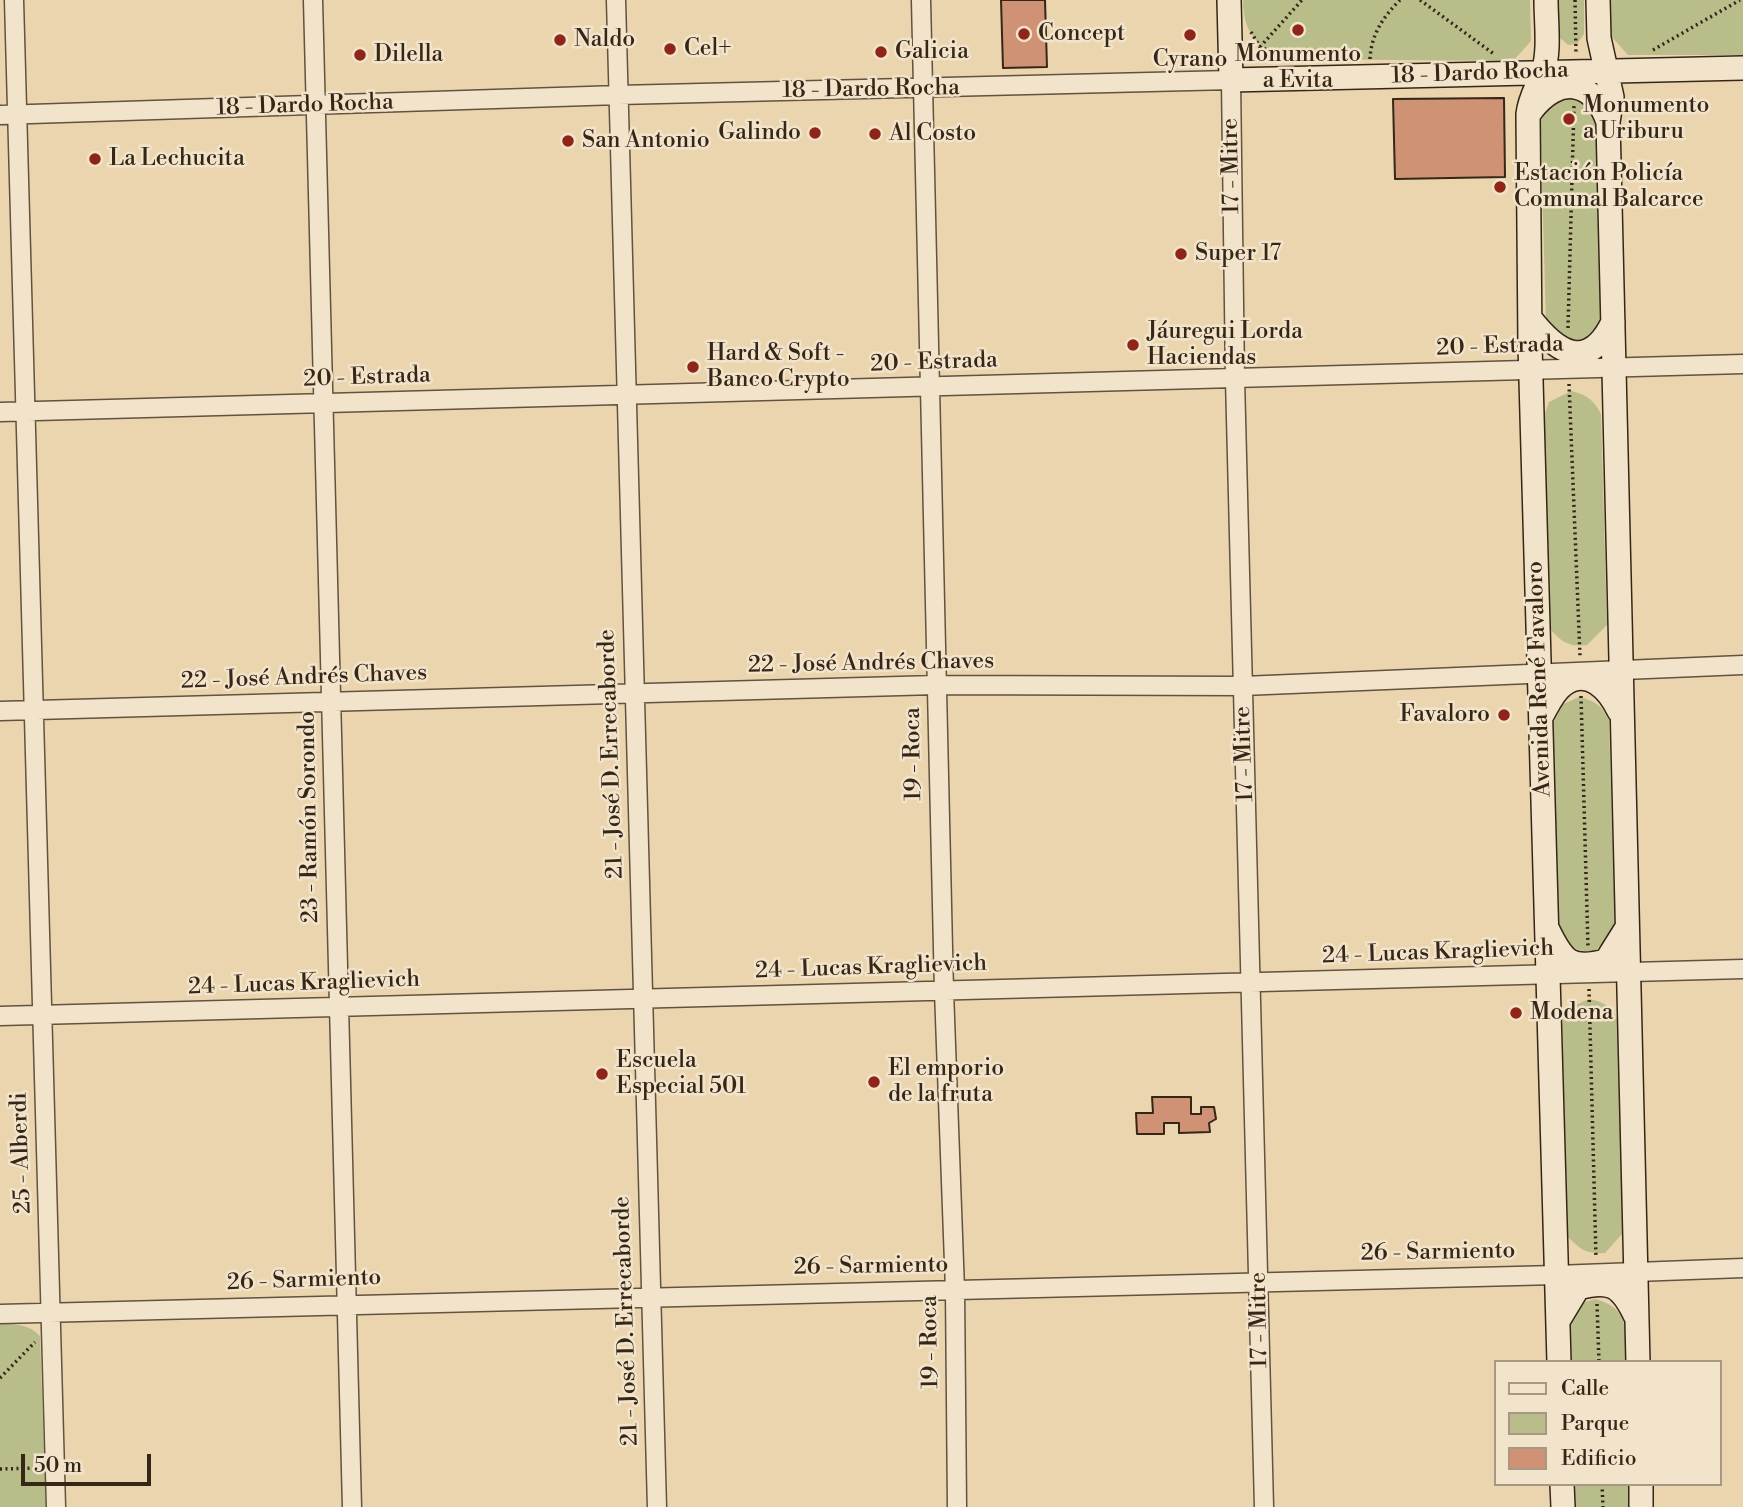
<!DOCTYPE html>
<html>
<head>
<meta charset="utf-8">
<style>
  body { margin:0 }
  #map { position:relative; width:1743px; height:1507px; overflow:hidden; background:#ebd5af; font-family:"Libre Bodoni",serif }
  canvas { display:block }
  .legend { position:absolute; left:1494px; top:1360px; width:228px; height:126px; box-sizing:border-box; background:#f2e4cb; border:2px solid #a69883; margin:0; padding:9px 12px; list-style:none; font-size:21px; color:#352618 }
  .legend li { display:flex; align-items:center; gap:14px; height:35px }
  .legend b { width:35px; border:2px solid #a69883 }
  .scale { position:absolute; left:21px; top:1454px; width:130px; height:32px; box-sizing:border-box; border:4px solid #352618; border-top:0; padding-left:9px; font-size:21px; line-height:24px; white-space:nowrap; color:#352618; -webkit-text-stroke:5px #f2e4cb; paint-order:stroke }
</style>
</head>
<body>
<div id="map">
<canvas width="1743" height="1507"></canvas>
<ul class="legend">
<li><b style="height:9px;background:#f2e4cb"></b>Calle</li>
<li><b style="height:19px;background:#b9bd8a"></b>Parque</li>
<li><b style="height:19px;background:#d09275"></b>Edificio</li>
</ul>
<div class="scale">50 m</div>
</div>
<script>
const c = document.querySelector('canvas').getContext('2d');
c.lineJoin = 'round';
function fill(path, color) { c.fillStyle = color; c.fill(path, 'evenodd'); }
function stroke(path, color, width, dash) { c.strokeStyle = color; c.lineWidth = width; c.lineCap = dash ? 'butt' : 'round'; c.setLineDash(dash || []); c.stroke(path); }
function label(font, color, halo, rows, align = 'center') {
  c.font = font + ' "Libre Bodoni",serif'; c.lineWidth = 5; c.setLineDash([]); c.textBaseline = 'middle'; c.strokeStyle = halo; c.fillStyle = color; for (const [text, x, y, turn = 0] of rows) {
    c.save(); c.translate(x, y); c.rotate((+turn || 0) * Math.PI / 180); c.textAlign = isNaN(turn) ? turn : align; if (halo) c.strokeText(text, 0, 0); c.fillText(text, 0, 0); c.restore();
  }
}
const green = new Path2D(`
  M1243 0H1530L1531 41 1514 60 1504 61 1290 59C1259 49 1243 35 1243 0Z
  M1557 0H1584V34L1577 44 1568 45 1558 36Z
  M1611 0H1743V55H1628L1611 36Z
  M1561 97 1583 100 1598 115 1602 320 1583 341 1571 342 1546 324 1540 112Z
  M1571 391C1587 395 1594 400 1601 414L1607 625 1587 645C1569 647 1563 643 1550 629L1544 416 1549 402Z
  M1579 697C1595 701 1602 705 1609 720L1615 930 1595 951C1577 952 1571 948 1558 935L1553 722 1557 707Z
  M1589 999C1605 1002 1612 1007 1619 1022L1624 1232 1605 1253C1586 1254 1581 1250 1568 1237L1562 1024 1567 1009Z
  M1595 1299C1631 1309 1625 1330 1626 1362H1569L1568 1324 1581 1303Z
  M0 1324C16 1324 29 1324 40 1336L46 1507H0Z
  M1573 1484H1629L1630 1507H1573Z`);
const building = new Path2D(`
  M1001 0H1045L1047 67 1003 68Z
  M1504 98 1505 177 1395 179 1393 99Z
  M1152 1097H1191V1114H1201V1107H1214L1216 1119 1209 1123 1210 1132 1179 1133V1123H1164V1134H1137L1136 1113H1153Z`);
const path = new Path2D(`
  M1420 0 1494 54
  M1575 0 1576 53
  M1251 32 1260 47 1289 58
  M1260 47 1302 0
  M1653 50 1740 0
  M1370 59C1371 35 1383 17 1400 0
  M1568 328 1574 105
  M1569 384 1580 656
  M1581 696 1588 947
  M1589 989 1596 1258
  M1597 1304 1599 1362
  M0 1378 35 1342
  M0 1469 39 1468
  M1602 1484 1603 1507`);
const street = new Path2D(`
  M14 0 56 1507
  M313 0 352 1507
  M616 0 657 1507
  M921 0 944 991 955 1290 957 1507
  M0 115 619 95 1231 80 1235 379 1264 1507
  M0 412 1743 364
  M0 711 936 685 1243 686 1743 665
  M0 1016 1743 969
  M0 1314 1556 1275 1743 1268`);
const secondary = new Path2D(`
  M1229 0 1231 80 1743 68
  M1546 0C1546 23 1550 51 1543 72 1537 88 1530 97 1528 114L1530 345 1559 1362
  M1598 0 1599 38 1612 97 1608 122 1638 1362
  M1531 111C1558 75 1593 79 1608 122
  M1530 318C1557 353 1588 373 1613 322
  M1541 717C1547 707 1553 692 1563 685 1588 666 1609 690 1619 711
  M1548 930C1563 961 1570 970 1606 961L1626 929
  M1558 1321 1578 1288C1611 1279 1621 1286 1635 1315
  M1562 1484 1563 1507
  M1641 1484V1507`);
const markers = [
  [1298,30,7,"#8f2418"],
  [1024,34,7,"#8f2418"],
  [1190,35,7,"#8f2418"],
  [560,40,7,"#8f2418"],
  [670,49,7,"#8f2418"],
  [881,52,7,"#8f2418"],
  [360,55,7,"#8f2418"],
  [1569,119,7,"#8f2418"],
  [815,133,7,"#8f2418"],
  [875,134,7,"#8f2418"],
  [568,141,7,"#8f2418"],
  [95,159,7,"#8f2418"],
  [1500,187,7,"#8f2418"],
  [1181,254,7,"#8f2418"],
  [1133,345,7,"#8f2418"],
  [693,367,7,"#8f2418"],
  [1504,715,7,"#8f2418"],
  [1516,1013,7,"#8f2418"],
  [602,1074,7,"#8f2418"],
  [874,1082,7,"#8f2418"]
];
const poiNames = [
  ["Concept",1038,34],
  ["Naldo",574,40],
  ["Cel+",684,49],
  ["Galicia",895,52],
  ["Dilella",374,55],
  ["Monumento",1298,55,"center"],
  ["a Evita",1298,81,"center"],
  ["Cyrano",1190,60,"center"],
  ["Monumento",1583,106],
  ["a Uriburu",1583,132],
  ["Galindo",801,133,"right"],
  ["Al Costo",889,134],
  ["San Antonio",582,141],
  ["La Lechucita",109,159],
  ["Estación Policía",1514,174],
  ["Comunal Balcarce",1514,200],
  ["Super 17",1195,254],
  ["Jáuregui Lorda",1147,332],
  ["Haciendas",1147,358],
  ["Hard & Soft -",707,354],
  ["Banco Crypto",707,380],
  ["Favaloro",1490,715,"right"],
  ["Modena",1530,1013],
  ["Escuela",616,1061],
  ["Especial 501",616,1087],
  ["El emporio",888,1069],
  ["de la fruta",888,1095]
];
const streetNames = [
  ["18 - Dardo Rocha",1480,74,-2],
  ["18 - Dardo Rocha",871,90,-1],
  ["18 - Dardo Rocha",305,106,-2],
  ["17 - Mitre",1232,166,-91],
  ["20 - Estrada",1500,347,-2],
  ["20 - Estrada",934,363,-2],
  ["20 - Estrada",367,378,-2],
  ["22 - José Andrés Chaves",871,664,-1],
  ["22 - José Andrés Chaves",304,678,-2],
  ["Avenida René Favaloro",1540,679,-92],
  ["21 - José D. Errecaborde",612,754,-92],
  ["19 - Roca",914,754,-91],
  ["17 - Mitre",1245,754,-92],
  ["23 - Ramón Sorondo",310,817,-91],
  ["24 - Lucas Kraglievich",1438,953,-2],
  ["24 - Lucas Kraglievich",871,968,-2],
  ["24 - Lucas Kraglievich",304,984,-2],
  ["25 - Alberdi",22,1153,-92],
  ["26 - Sarmiento",1438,1253,-1],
  ["26 - Sarmiento",871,1267,-1],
  ["26 - Sarmiento",304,1281,-2],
  ["17 - Mitre",1260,1320,-91],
  ["21 - José D. Errecaborde",627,1321,-92],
  ["19 - Roca",931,1342,-91]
];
fill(green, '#b9bd8a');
fill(building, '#d09275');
stroke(building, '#352618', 2);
stroke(street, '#62523e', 21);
stroke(secondary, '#352618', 26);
stroke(path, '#352618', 3.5, [2, 3.5]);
stroke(street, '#f2e4cb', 18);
stroke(secondary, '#f2e4cb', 23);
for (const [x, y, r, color] of markers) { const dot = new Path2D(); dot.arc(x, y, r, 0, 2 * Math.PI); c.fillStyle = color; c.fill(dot); stroke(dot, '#f2e4cb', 2.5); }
label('23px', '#352618', '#f2e4cb', poiNames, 'left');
label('23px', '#352618', '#f2e4cb', streetNames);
</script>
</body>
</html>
